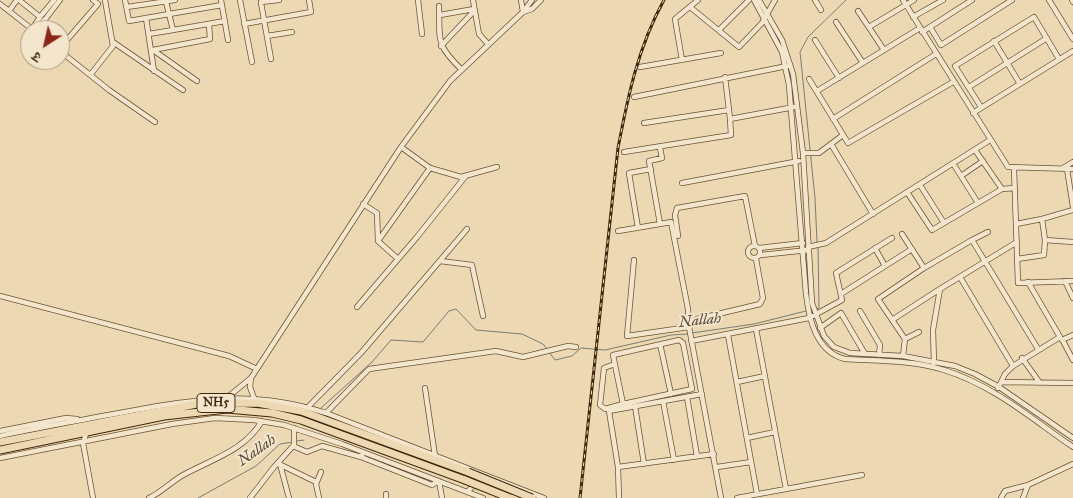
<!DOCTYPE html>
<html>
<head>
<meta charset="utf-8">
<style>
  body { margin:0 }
  #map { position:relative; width:1073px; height:498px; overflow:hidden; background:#ecd8b2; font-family:"IM FELL Great Primer","Noto Serif Devanagari",serif }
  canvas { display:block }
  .north { position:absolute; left:20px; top:20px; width:50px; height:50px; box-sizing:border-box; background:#f3e6cd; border:1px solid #ab9a80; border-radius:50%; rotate:215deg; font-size:14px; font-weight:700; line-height:20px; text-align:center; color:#40270c }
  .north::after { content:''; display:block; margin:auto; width:18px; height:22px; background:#8f2418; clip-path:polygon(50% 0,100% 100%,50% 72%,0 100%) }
</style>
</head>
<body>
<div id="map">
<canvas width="1073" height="498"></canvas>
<div class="north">उ</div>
</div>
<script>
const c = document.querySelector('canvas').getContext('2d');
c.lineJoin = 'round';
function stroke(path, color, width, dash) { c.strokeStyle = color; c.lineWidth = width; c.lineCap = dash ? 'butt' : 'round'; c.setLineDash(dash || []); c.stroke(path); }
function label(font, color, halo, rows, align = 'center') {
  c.font = font + ' "IM FELL Great Primer",serif'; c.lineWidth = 4; c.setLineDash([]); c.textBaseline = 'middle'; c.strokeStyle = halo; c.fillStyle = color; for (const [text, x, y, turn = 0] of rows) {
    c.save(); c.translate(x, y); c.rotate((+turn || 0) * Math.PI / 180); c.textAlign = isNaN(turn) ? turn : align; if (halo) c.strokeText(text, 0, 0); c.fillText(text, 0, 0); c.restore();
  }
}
const stream = new Path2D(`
  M817 242 815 198 800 52 808 37 846 0
  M810 310 819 308 818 246
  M692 333 754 324 806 311
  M549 352 555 360 572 356 581 348 605 350 671 335 688 334
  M321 408 372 362 391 340 423 342 449 311 456 309 476 330 522 334 543 344 547 349
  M297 441 304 440
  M198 498 256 466 280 444 293 442`);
const minor = new Path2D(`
  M19 0 40 17 54 0
  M125 0 129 21 146 18 154 71
  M221 0 228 40
  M240 0 252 62
  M418 0 422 34
  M473 0 479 34 488 44
  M521 0 523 12
  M754 0 782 52 789 85 806 294C809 319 816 352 845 359 878 361 913 360 944 370 993 385 1032 419 1073 447
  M759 0 782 40 793 74 803 153 812 303 824 336 834 347 850 353 903 356 955 366 975 374 999 387 1073 438
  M815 0 821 10
  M903 0 1008 167 1073 169
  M1049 0 1073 39
  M1072 0 1073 2
  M166 2 173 30 225 21
  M261 2 279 0
  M261 3 271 59
  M0 4 33 30
  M439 6C440 41 435 44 462 70
  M127 7 175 0
  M690 7 739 47 762 23 775 0
  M9 11 17 0
  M858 11 884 50
  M523 12 532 9 541 0
  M440 15 474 9
  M913 17 943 0
  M146 18 222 5
  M43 21 55 30
  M836 22 863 63
  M244 24 311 12 309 0
  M869 27 914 0
  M930 27 941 45 1012 0
  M32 29 40 17
  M37 30 60 0
  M719 30 749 0
  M922 32 972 0
  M60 34 67 40
  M149 34 173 30
  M267 36 292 32
  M815 40 839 78
  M994 41 1020 84
  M113 42 183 90
  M441 46 474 11
  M60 48 98 4 93 0
  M153 50 210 39 209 25
  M153 50 197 81
  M60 51 109 90 155 122
  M682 60 675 19 698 0
  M640 67 721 53
  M91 74 113 46 105 0
  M725 77 729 110
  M809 79 848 143 953 82
  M969 87 1047 38
  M817 91 920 28
  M634 97 787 66
  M981 107 955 66 1034 17 1059 59
  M973 113 1073 51
  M833 119 936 54
  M644 123 729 110 730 119 794 107
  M831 144 873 214
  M401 147 430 168 461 177 497 167
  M624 152 731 135 730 119
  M803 153H819L843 135
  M954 165 978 203
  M1063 168 1073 162
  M1014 169 1018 283 1073 281
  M1067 169 1073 207
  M961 176 983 161
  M682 183 799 161
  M920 185 944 223
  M1002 189 1015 188
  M907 192 932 230 1002 189 975 150
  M363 204 377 213 378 241 398 259
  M1073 210 1042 219 1045 240 1073 242
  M1016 224 1042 219
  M638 228 629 173 651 169
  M618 231 660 224 649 161 662 158 660 148
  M902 234 924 268 878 299 905 339 903 356
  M678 236 675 215 677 208 745 196 755 246
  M972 240 988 232
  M378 241 430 168
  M748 252a6 6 0 1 1 12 0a6 6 0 1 1-12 0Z
  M808 247 826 243 990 140
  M759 248 803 243
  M761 255 808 250
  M1017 259 1044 255 1045 240
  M634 260 627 336 689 327 688 309 671 222 660 224
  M440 261 472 265 483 316
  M885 266 912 249
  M924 268 972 240 1038 349
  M960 277 1013 366
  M1065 281 1073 298
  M841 294 885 266 875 248
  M0 296 229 356 257 369
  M357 307 417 237 465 177
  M860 311 880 345 879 355
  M892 320 940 289
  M820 328 841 313 865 354
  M756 329 786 489
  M728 335 757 494
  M905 339 919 332
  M679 340 683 343 692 389 623 404 613 355Z
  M1062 340 1073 335
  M691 341 809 318 842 300 836 273 892 238
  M1063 341 1073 360
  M660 344 671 394
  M1022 358 1040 383
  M934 363 933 330 940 289 1017 242
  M615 364 604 368 600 405 605 409 623 404
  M251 378 250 387 254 398
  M737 382 765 376
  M1002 382 1073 383
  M425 388 435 456
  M998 388 1005 374 1013 366 1060 337 1028 282
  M229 396 251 378 401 147 450 81 523 12 532 0
  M687 397 697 456
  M663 401 674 460
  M635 406 644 464
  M308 407 361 353 467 229
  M326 413 369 369 496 351 523 357 568 346 576 347
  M0 431 66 418 77 419
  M86 434 83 443 93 498
  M0 436C36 428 72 422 108 415 187 401 247 387 326 413L544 498
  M747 438 775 432
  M293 446 307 452 322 446 361 457 362 455
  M361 457 432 485 439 481 442 498
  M0 458 172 424 215 418 254 420 284 425 342 444 483 498
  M280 464 289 498
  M281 465 316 482
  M618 467 714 454
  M717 467 751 462
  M467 492 473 486 477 475
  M386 494V498
  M149 498C162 492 173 480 185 474 213 459 245 450 262 421
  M250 498 274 467 294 445V428
  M319 498 316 484 321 472
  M619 498 618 467 609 411 702 394
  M721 498 689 327 697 319 760 304 763 298 756 259
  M737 498 862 475
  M1001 498 1005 491 1028 485 1073 464
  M1023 498 1028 485`);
const highway = new Path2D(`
  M0 442 197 404 257 403 301 411 468 472
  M0 450 164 416 227 409 272 413 301 420 465 480`);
const rail = new Path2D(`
  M580 498 618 148C628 96 638 47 664 0`);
const highwayBridge = new Path2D(`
  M468 472 532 498
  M465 480 510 498`);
const shields = [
  [216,403,38]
];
const shieldNames = [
  ["NH5",216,403]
];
const waterNames = [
  ["Nallah",700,321,-6],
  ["Nallah",257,451,-35]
];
stroke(stream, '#787d73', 1);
stroke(minor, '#6b5336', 6);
stroke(highway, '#40270c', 9);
stroke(minor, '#f3e6cd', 4.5);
stroke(highway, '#ecd8b2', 7);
stroke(rail, '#40270c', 3);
stroke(rail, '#f3e6cd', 1, [4]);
stroke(highwayBridge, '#40270c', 9, []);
stroke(highwayBridge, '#ecd8b2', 7);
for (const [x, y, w] of shields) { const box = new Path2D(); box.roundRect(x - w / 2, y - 9.5, w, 19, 4); c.fillStyle = '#f3e6cd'; c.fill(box); stroke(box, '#40270c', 1); }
label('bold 12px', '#40270c', null, shieldNames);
label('italic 15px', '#584b37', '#f3e6cd', waterNames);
</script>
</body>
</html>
